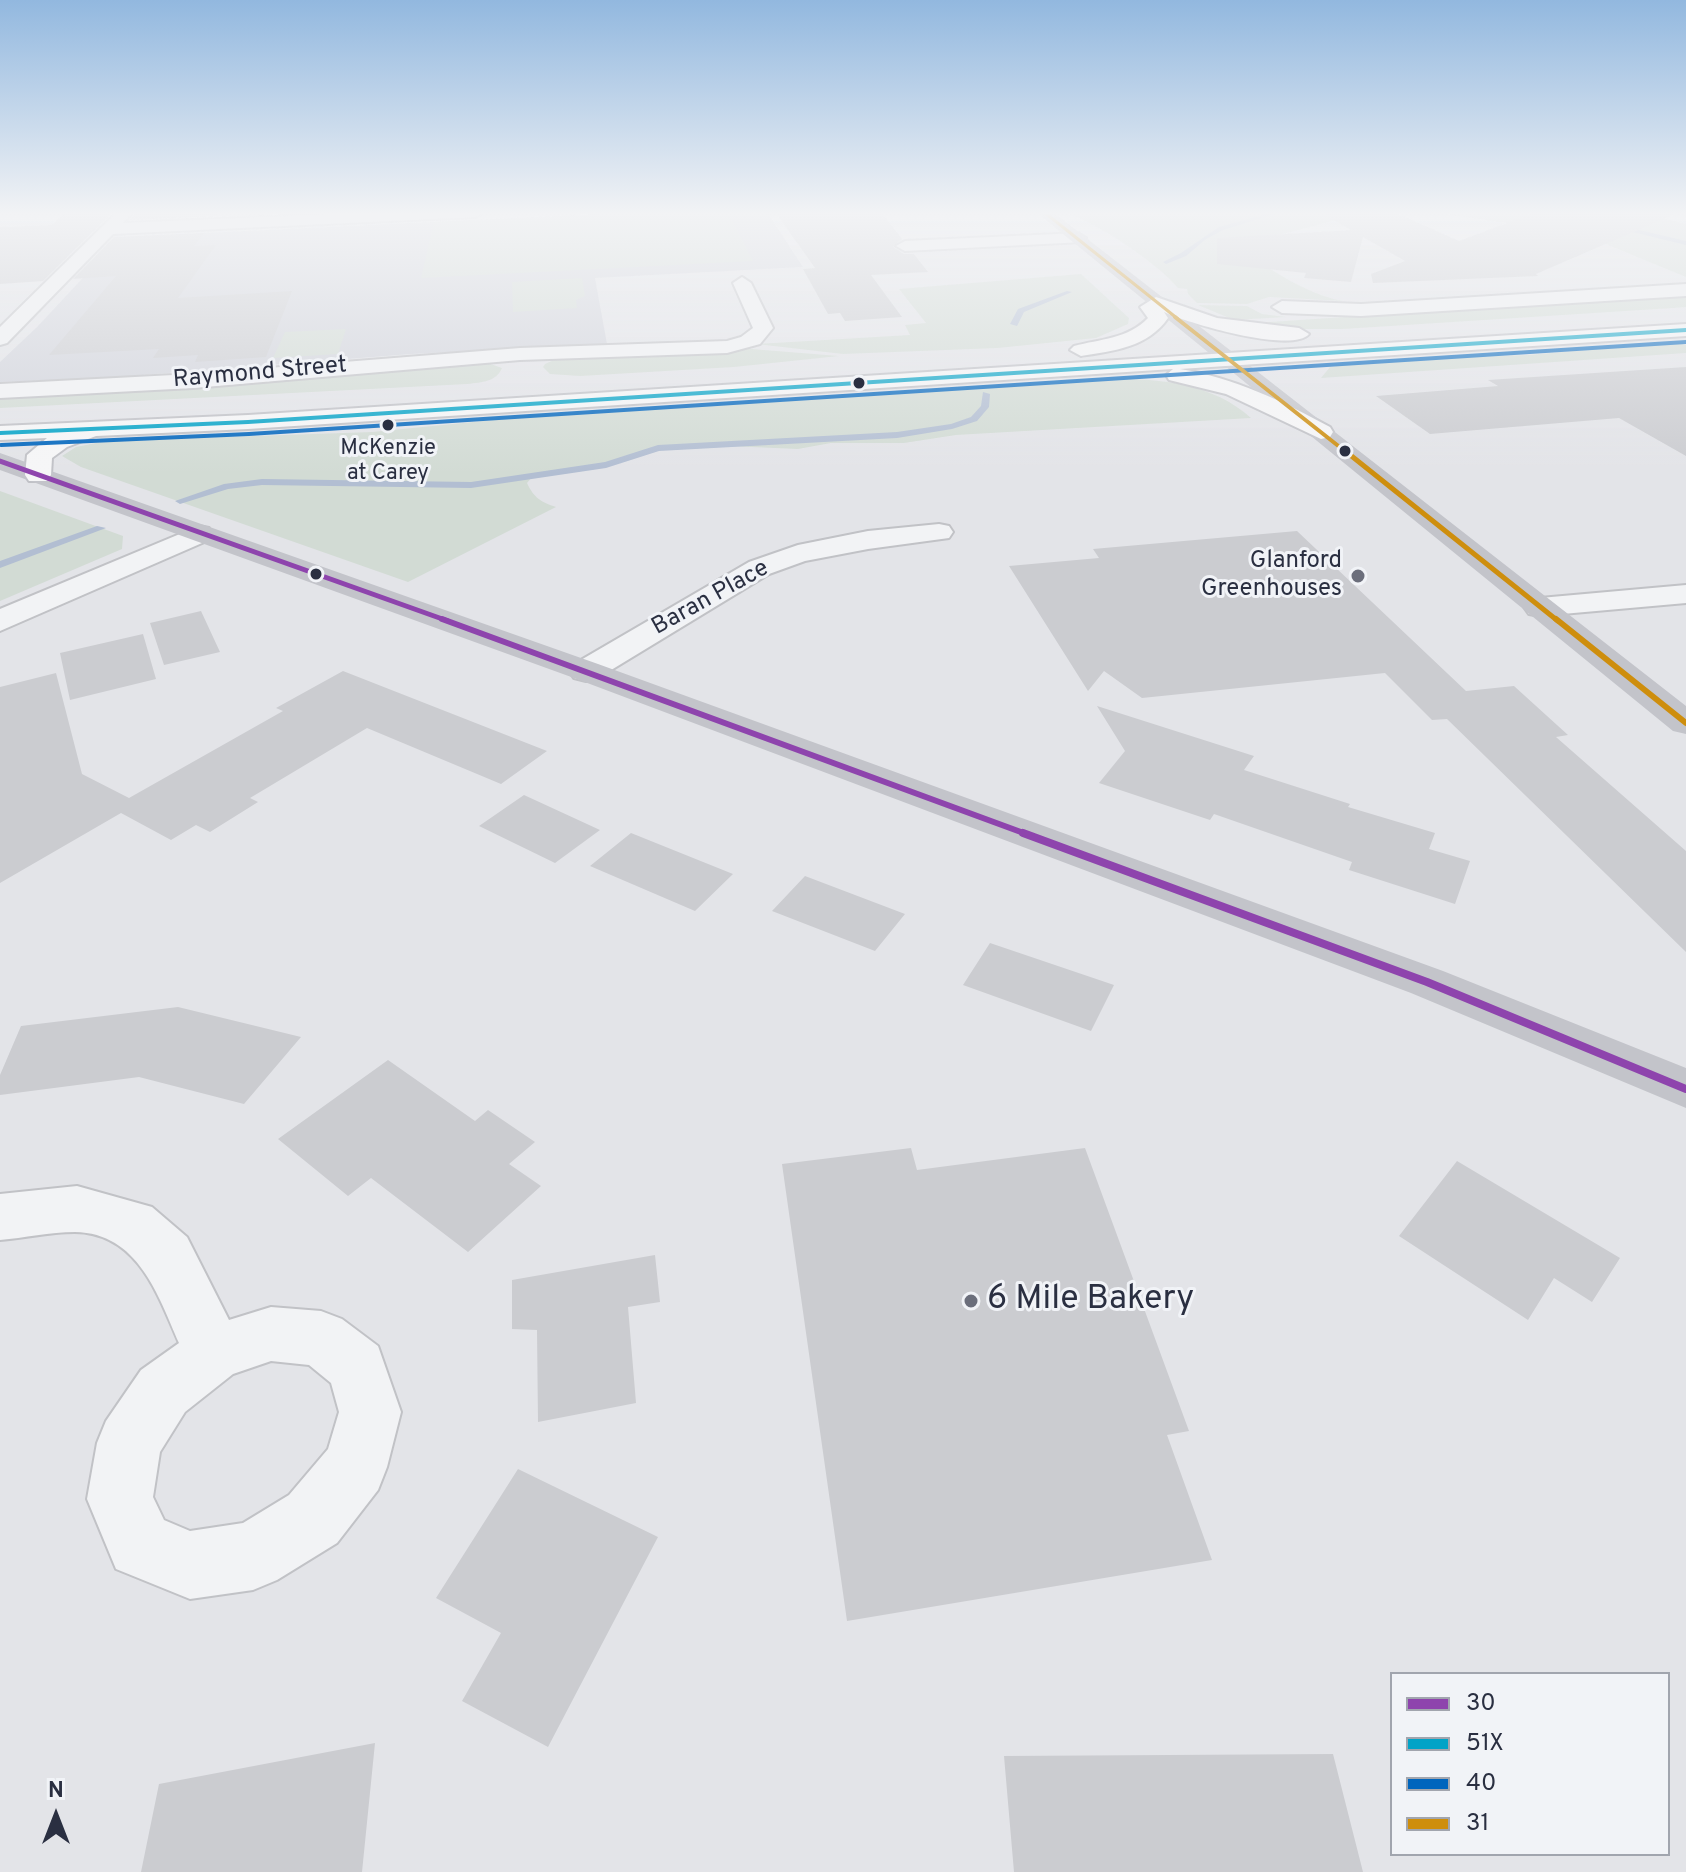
<!DOCTYPE html>
<html>
<head>
<meta charset="utf-8">
<style>
  body { margin:0 }
  #map { position:relative; width:1686px; height:1872px; overflow:hidden; background:#e3e4e8; font-family:Overpass,sans-serif }
  canvas { display:block }
  .legend { position:absolute; left:1390px; top:1672px; width:280px; height:184px; box-sizing:border-box; background:#f1f3f7; border:2px solid #a1a5ae; margin:0; padding:10px 14px; list-style:none; font-size:24px; color:#2a2f41 }
  .legend li { display:flex; align-items:center; gap:16px; height:40px }
  .legend b { width:40px; border:2px solid #a1a5ae }
  .north { position:absolute; left:16px; top:1776px; width:80px; height:80px; -webkit-text-stroke:6px #f1f3f7; paint-order:stroke; rotate:0deg; font-size:22px; font-weight:700; line-height:32px; text-align:center; color:#2a2f41 }
  .north::after { content:''; display:block; margin:auto; width:28px; height:36px; background:#2a2f41; clip-path:polygon(50% 0,100% 100%,50% 72%,0 100%) }
</style>
</head>
<body>
<div id="map">
<canvas width="1686" height="1872"></canvas>
<ul class="legend">
<li><b style="height:10px;background:#8e44ad"></b>30</li>
<li><b style="height:10px;background:#02a3c7"></b>51X</li>
<li><b style="height:10px;background:#0065bd"></b>40</li>
<li><b style="height:10px;background:#ce8e0d"></b>31</li>
</ul>
<div class="north">N</div>
</div>
<script>
const c = document.querySelector('canvas').getContext('2d');
c.lineJoin = 'round';
function fill(path, color) { c.fillStyle = color; c.fill(path, 'evenodd'); }
function stroke(path, color, width, dash) { c.strokeStyle = color; c.lineWidth = width; c.lineCap = dash ? 'butt' : 'round'; c.setLineDash(dash || []); c.stroke(path); }
function label(font, color, halo, rows, align = 'center') {
  c.font = font + ' Overpass,sans-serif'; c.lineWidth = 6; c.setLineDash([]); c.textBaseline = 'middle'; c.strokeStyle = halo; c.fillStyle = color; for (const [text, x, y, turn = 0] of rows) {
    c.save(); c.translate(x, y); c.rotate((+turn || 0) * Math.PI / 180); c.textAlign = isNaN(turn) ? turn : align; if (halo) c.strokeText(text, 0, 0); c.fillText(text, 0, 0); c.restore();
  }
}
const built = new Path2D(`
  M638 212H767L803 267 595 278 607 344 411 354 104 378 0 382V362L37 327 121 237Z`);
const green = new Path2D(`
  M667 212H728L753 261 421 278 434 222Z
  M1061 212H1367L1237 246C1268 268 1305 294 1343 301L1269 297 1247 304 1197 303 1188 294 1187 289 1178 288C1160 265 1090 217 1061 212Z
  M1433 212H1637L1686 224V277L1581 234Z
  M1081 274 1129 318 1128 324 1096 338 998 348 843 354 756 344 910 335 905 325 926 323 899 289Z
  M582 278 585 296 576 300 577 308 513 312 512 282Z
  M1686 294V307L1673 308 1343 329H1300L1255 323Z
  M1198 305 1247 306 1262 314 1286 317 1234 320Z
  M346 329 338 354 273 358 285 332Z
  M1673 342 1686 345V353L1321 378 1330 367 1370 360 1529 355Z
  M739 348 839 356 734 367 580 376 550 374 543 367 545 364 558 358 662 357Z
  M485 362 502 368C496 382 482 382 468 384L0 408V398L197 387Z
  M1092 379C1147 378 1208 379 1251 418L956 435 904 443H831L798 449 704 445 658 448 606 465 533 476 527 483C534 498 541 502 556 507L408 582 81 467 62 456 76 447 106 441 372 432 564 413Z
  M0 491 123 536 122 549 0 601Z`);
const stream = new Path2D(`
  M1273 212H1281L1223 230 1206 239 1186 256 1166 264 1163 262 1181 253 1219 227Z
  M1618 225 1686 241V245L1616 228Z
  M1067 291 1072 292 1024 312 1017 326 1010 324 1018 309Z
  M983 392 990 394 989 407 977 421 952 429 897 438 659 451 606 468 471 488 262 485 228 489 180 504 175 501 224 484 262 479 471 482 605 462 658 445 897 432 951 424 971 417 981 406Z
  M97 526 106 528 0 568V561Z`);
const building = new Path2D(`
  M67 212H113L43 281 0 284V227L51 225Z
  M136 212H221L217 216 130 220Z
  M775 212H881L902 239 893 247 904 254H914L928 272 871 275 902 317 845 321 840 313 828 314 803 269 815 268Z
  M1327 212H1394L1459 241 1536 212H1680L1536 274 1538 276 1373 283 1371 274 1405 261 1363 237 1351 282 1304 278 1306 273 1217 264V238L1351 230 1325 215Z
  M204 233 194 246 216 245 178 298 292 291 266 357 195 362 198 355 153 358 159 349 49 355 116 276 73 279 114 237Z
  M1686 367V456L1619 418 1430 434 1376 396 1498 386 1488 380Z
  M1297 531 1466 691 1514 686 1568 735 1556 737 1686 851V952L1447 719 1432 720 1385 673 1142 698 1104 671 1088 691 1009 566 1099 558 1093 549Z
  M201 611 220 652 164 665 150 623Z
  M143 634 156 679 70 700 60 653Z
  M343 671 547 751 501 784 367 728 250 798 258 802 210 832 196 825 171 840 121 813 0 883V687L56 673 82 774 129 798 283 711 276 708Z
  M1097 706 1254 756 1244 770 1350 804 1348 807 1435 833 1429 849 1470 861 1455 904 1349 870 1352 862 1214 814 1210 820 1099 783 1125 751Z
  M524 795 600 830 555 863 479 826Z
  M631 833 733 874 695 911 590 866Z
  M805 876 905 914 875 951 772 911Z
  M990 943 1114 985 1091 1031 963 985Z
  M178 1007 301 1037 244 1104 139 1077 0 1095V1075L21 1026Z
  M388 1060 475 1121 488 1110 535 1142 509 1164 541 1186 468 1252 371 1178 348 1196 278 1139Z
  M911 1148 917 1170 1085 1148 1189 1431 1167 1435 1212 1560 847 1621 782 1164Z
  M1457 1161 1620 1258 1592 1302 1554 1278 1528 1320 1399 1236Z
  M655 1255 660 1302 628 1307 636 1403 538 1422 537 1330 512 1329V1280Z
  M518 1469 658 1537 548 1747 462 1701 501 1633 436 1598Z
  M375 1743 362 1872H141L159 1784Z
  M1333 1754 1363 1872H1014L1004 1756Z`);
const street = new Path2D(`
  M117 212H133L123 223 382 212H484L476 217 113 234 7 343 0 345V327Z
  M1078 233 1086 238 1084 242 905 251 896 246 905 241Z
  M742 277 751 283 773 328 760 344 727 353 520 360 193 388 0 398V384L193 374 520 348 727 341 741 337 753 328 733 283Z
  M1686 284V296L1361 316 1282 313 1272 307 1282 301 1361 304Z
  M939 524 949 526 953 532 949 538 868 549 805 561 769 574 598 678 586 681 574 678 569 671 574 664 749 562 798 545 868 531Z
  M199 526 209 528 213 534 209 540 0 631V609Z
  M1686 585V603L1540 616 1529 614 1524 607 1529 600 1540 598Z
  M77 1186 152 1207 187 1237 229 1320 271 1307 321 1311 342 1319 378 1346 401 1412 387 1467 378 1490 337 1543 277 1580 253 1590 190 1599 116 1569 87 1499 97 1443 106 1421 141 1370 179 1343C158 1295 138 1233 75 1232 50 1232 24 1238 0 1240V1194ZM271 1361 309 1365 331 1383 339 1412 328 1449 289 1495 243 1523 190 1531 164 1520 153 1497 160 1452 185 1412 233 1374Z`);
const secondary = new Path2D(`
  M1036 212H1053L1686 706V734L1673 731Z
  M0 453 598 664 1443 971 1686 1068V1108L1411 993 574 678 0 470Z`);
const primary = new Path2D(`
  M1156 297 1217 318 1299 328 1309 334C1292 354 1187 323 1164 312L1168 318C1148 347 1114 351 1081 356L1070 350 1074 346C1100 339 1128 339 1148 318L1140 307Z
  M1686 324V336L1180 369C1235 378 1282 401 1330 427L1333 432 1330 437 1321 439 1226 394 1169 380 1166 375 1173 369 248 429 96 436 67 447 52 458 51 475 47 481H29L25 475 27 455 47 438 0 440V426L248 415Z`);
const bus1Far2 = new Path2D(`
  M0 461 448 621`);
const bus1Far1 = new Path2D(`
  M442 619 1029 835`);
const bus1 = new Path2D(`
  M1023 833 1427 982 1686 1089`);
const bus2 = new Path2D(`
  M0 433 248 422 1686 330`);
const bus3 = new Path2D(`
  M1 445 249 434 1686 342`);
const bus4Far3 = new Path2D(`
  M1044 212 1178 319`);
const bus4Far2 = new Path2D(`
  M1175 317 1346 452`);
const bus4Far1 = new Path2D(`
  M1344 450 1558 621`);
const bus4 = new Path2D(`
  M1556 619 1686 723`);
const markers = [
  [859,383,7,"#2a2f41"],
  [388,425,7,"#2a2f41"],
  [1345,451,7,"#2a2f41"],
  [316,574,7,"#2a2f41"],
  [1358,576,8,"#6b6e7b"],
  [971,1301,8,"#6b6e7b"]
];
const farBusnames = [
  ["McKenzie",388,450],
  ["at Carey",388,475]
];
const farStreetnames = [
  ["Raymond Street",260,374,-5],
  ["Baran Place",711,599,-29]
];
const farPoinames = [
  ["Glanford",1342,562],
  ["Greenhouses",1342,590]
];
const nearPoinames = [
  ["6 Mile Bakery",987,1301]
];
fill(built, '#d1d3db');
fill(green, '#d2dbd4');
fill(stream, '#b2bed2');
fill(building, '#cbccd0');
stroke(street, '#c1c2c6', 4);
stroke(primary, '#c0c1c6', 4);
fill(street, '#f2f3f5');
fill(secondary, '#c3c4ca');
fill(primary, '#f6f6f7');
stroke(bus1Far2, '#8e44ad', 5);
stroke(bus1Far1, '#8e44ad', 6);
stroke(bus1, '#8e44ad', 8);
stroke(bus2, '#02a3c7', 4);
stroke(bus3, '#0065bd', 4);
stroke(bus4Far3, '#ce8e0d', 3);
stroke(bus4Far2, '#ce8e0d', 4);
stroke(bus4Far1, '#ce8e0d', 5);
stroke(bus4, '#ce8e0d', 6);
const sky = c.createLinearGradient(0, 0, 0, 474);
sky.addColorStop(0, '#92b8df');
sky.addColorStop(0.45, '#f2f3f5');
sky.addColorStop(1, '#f2f3f500');
c.fillStyle = sky;
c.fillRect(0, 0, 1686, 474);
for (const [x, y, r, color] of markers) { const dot = new Path2D(); dot.arc(x, y, r, 0, 2 * Math.PI); c.fillStyle = color; c.fill(dot); stroke(dot, '#f1f3f7', 3); }
label('22px', '#2a2f41', '#f1f3f7', farBusnames);
label('24px', '#2a2f41', '#f1f3f7', farStreetnames);
label('24px', '#2a2f41', '#f1f3f7', farPoinames, 'right');
label('34px', '#2a2f41', '#f1f3f7', nearPoinames, 'left');
</script>
</body>
</html>
